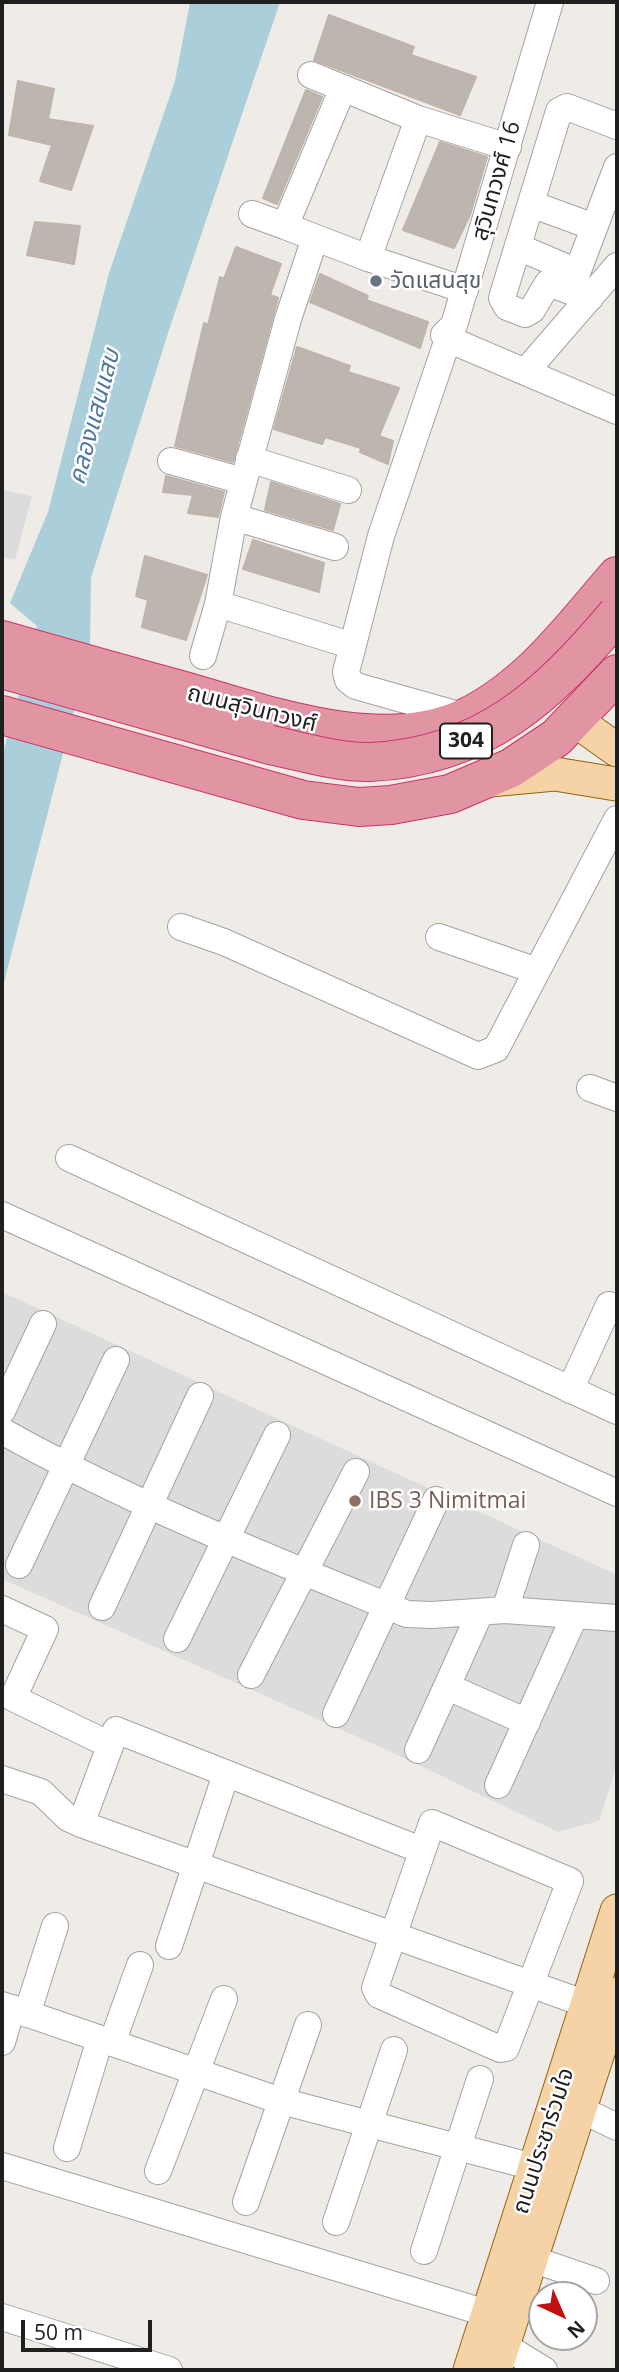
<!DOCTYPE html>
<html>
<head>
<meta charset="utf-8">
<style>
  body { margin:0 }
  #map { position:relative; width:619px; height:2372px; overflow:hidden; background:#efece7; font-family:"Open Sans",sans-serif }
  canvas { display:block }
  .frame { position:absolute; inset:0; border:4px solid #1f1f1f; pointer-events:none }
  .north { position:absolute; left:528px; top:2281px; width:70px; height:70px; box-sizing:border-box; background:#fff; border:2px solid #a5a5a5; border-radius:50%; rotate:136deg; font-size:19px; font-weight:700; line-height:28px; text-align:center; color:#1f1f1f }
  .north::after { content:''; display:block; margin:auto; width:24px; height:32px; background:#c0100f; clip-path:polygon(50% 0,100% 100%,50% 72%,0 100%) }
  .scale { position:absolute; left:21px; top:2320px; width:131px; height:32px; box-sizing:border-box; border:4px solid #1f1f1f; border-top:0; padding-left:9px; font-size:21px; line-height:24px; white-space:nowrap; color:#1f1f1f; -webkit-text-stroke:5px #fff; paint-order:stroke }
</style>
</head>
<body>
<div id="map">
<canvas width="619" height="2372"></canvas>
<div class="frame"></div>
<div class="north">N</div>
<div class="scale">50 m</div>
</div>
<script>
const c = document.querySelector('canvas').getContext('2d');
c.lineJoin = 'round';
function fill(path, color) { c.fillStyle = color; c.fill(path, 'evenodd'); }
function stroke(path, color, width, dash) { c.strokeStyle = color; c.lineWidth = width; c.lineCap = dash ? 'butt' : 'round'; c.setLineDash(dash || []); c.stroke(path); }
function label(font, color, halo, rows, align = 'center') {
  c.font = font + ' "Open Sans","Noto Sans Thai",sans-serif'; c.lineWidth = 5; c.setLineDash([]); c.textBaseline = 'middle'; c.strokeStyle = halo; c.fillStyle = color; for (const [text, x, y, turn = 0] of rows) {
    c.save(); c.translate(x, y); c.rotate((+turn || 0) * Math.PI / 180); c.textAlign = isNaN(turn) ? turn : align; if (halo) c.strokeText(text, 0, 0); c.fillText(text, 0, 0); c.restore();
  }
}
const residential = new Path2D(`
  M2 490 32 496 15 560 2 557Z
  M2 1292 617 1575V1764L599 1821 558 1832 387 1750 2 1579Z`);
const water = new Path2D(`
  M190 2H280L168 333 91 578 90 649 2 990V757L37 626 10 603 48 512 109 273 175 81Z`);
const building = new Path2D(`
  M329 15 414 47 411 55 476 77 460 115 314 60Z
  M18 81 54 89 48 119 93 126 71 190 40 181 52 145 9 135Z
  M306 90 322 97 277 204 263 198Z
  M440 142 487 157 470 215 454 248 403 230Z
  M35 222 80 226 74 264 27 255Z
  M236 247 281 264 270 295 278 298 233 462 175 446 204 323 208 325 220 277 224 279Z
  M320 274 368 296 366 300 428 322 420 348 310 302Z
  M297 347 350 366 348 372 399 388 379 436 393 441 388 464 360 452 361 448 325 437 322 444 274 429Z
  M166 476 224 492 218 517 188 513 193 495 163 492Z
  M271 482 340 504 333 530 265 510Z
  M253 540 324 563 319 592 243 569Z
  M145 556 207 575 186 640 142 627 148 600 136 596Z`);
const minor = new Path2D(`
  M550 2 454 325 444 335 448 339 617 411
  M311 75 418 119
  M343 88 285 226 368 258
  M531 204 594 227
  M252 214 285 226
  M518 247 577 272
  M571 289 617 167
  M465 290 368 258 418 119 508 147
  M590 298 548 283 532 310 525 314 507 307 502 298 559 111 567 107 617 126
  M448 339 381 536 346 672 348 680 356 686 466 717
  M526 371 617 266
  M249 459 348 490
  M171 461 243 481
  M234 517 288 319 315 238
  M335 547 234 517 218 604 350 645
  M203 656 218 604
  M181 927 224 942 478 1056 496 1049 617 819
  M439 937 537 971
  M590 1088 617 1098
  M69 1158 617 1411
  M2 1215 617 1493
  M570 1390 609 1305
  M2 1411 43 1324
  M2 1431C132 1504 270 1558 407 1614L432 1615 505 1610 617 1618
  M19 1565 116 1360
  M102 1607 200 1396
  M2 1609 45 1629 13 1698 110 1745
  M505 1610 526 1545
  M177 1639 277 1435
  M251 1675 356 1472
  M448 1687 527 1722
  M336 1714 436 1500
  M418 1750 480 1613
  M2 1779 41 1792 68 1818 81 1824 589 2005
  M498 1785 575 1615
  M432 1823 570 1881 506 2048 500 2049 379 1995 375 1988Z
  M81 1824 116 1730 421 1850
  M169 1946 226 1774
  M2 2005 281 2101 534 2167
  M27 2014 55 1926
  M2 2042 12 2008
  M112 2043 140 1965
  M582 2110 617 2127
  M67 2148 100 2039
  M2 2166 506 2319
  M158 2171 224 1999
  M246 2202 308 2025
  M336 2222 394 2050
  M424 2251 480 2079
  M532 2259 596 2281
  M2 2317 169 2370
  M503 2345 544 2370`);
const major = new Path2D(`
  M575 720 617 750
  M490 780 555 774 616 784
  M470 2370 617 1911
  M495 2370 617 1994`);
const highway = new Path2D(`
  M2 640C62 657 121 674 181 690 266 714 381 758 467 717 530 686 572 628 617 576
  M2 669 270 745
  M2 715 303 800 359 807 391 805 450 794 511 768 556 738 617 674`);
const highwayBridge = new Path2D(`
  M270 745C302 751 338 763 370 762 483 757 548 696 617 614`);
const markers = [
  [376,281,7,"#6b7280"],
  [355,1501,7,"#8d6e63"]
];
const shields = [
  [466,741,52]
];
const shieldNames = [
  ["304",466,741]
];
const streetNames = [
  ["สุวินทวงศ์ 16",497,181,-74],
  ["ถนนสุวินทวงศ์",252,709,14],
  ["ถนนประชาร่วมใจ",544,2141,-72]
];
const worshipNames = [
  ["วัดแสนสุข",390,281]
];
const educationNames = [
  ["IBS 3 Nimitmai",369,1501]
];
const waterNames = [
  ["คลองแสนแสบ",95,417,-75]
];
fill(residential, '#dddcdc');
fill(water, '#aacfda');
fill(building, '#bcb6af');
stroke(building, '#c0b4aa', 2);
stroke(minor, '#a3a3a3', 28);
stroke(major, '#90650b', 35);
stroke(highway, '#ce3367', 40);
stroke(minor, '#fff', 26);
stroke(major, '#f5d3a6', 33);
stroke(highway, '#e194a2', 38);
stroke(highwayBridge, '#ce3367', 40, []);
stroke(highwayBridge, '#e194a2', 38);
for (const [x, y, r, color] of markers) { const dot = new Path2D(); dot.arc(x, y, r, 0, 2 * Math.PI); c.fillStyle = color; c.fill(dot); stroke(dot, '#fff', 2.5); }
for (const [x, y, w] of shields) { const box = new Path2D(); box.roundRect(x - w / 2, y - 17.5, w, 35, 5); c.fillStyle = '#fff'; c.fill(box); stroke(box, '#1f1f1f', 2); }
label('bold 21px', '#1f1f1f', null, shieldNames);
label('23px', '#1f1f1f', '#fff', streetNames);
label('23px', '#5b616d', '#fff', worshipNames, 'left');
label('23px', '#785e54', '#fff', educationNames, 'left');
label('italic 24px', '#4f78a0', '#fff', waterNames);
</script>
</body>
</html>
